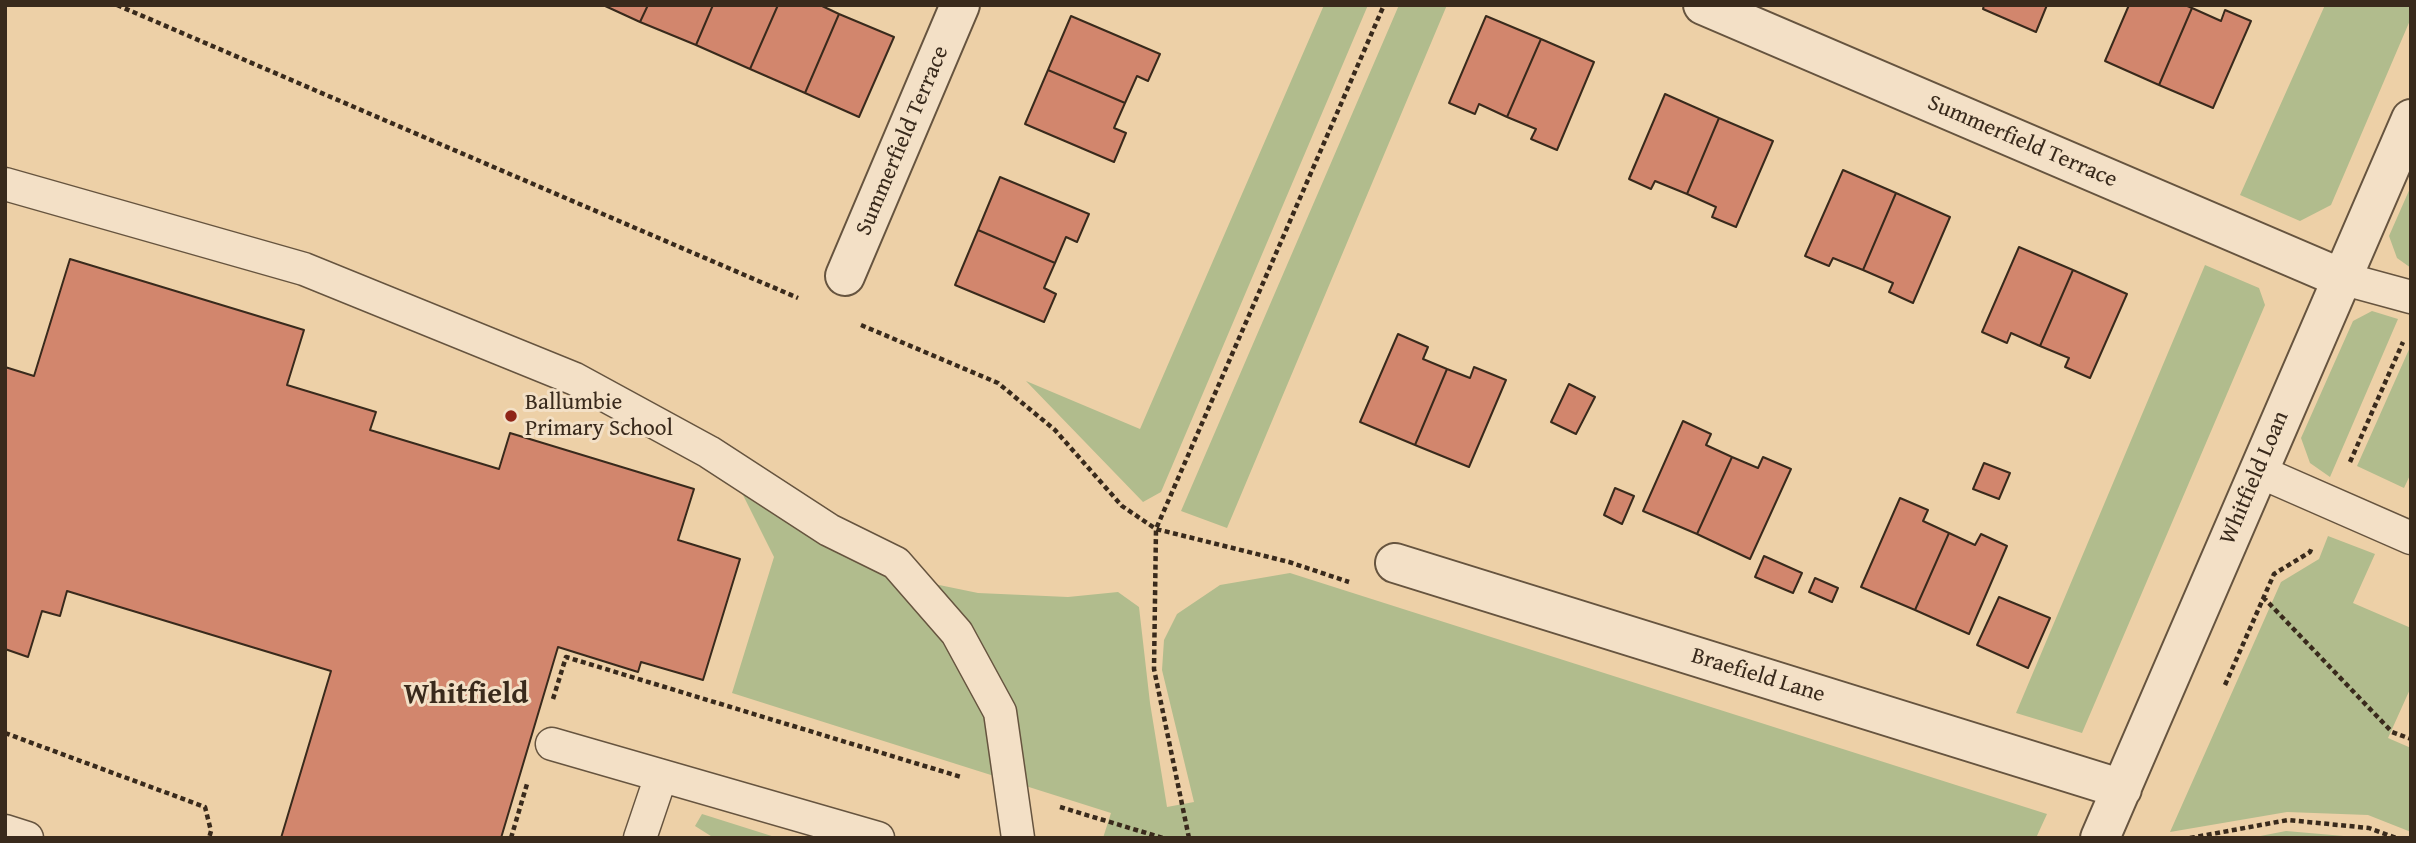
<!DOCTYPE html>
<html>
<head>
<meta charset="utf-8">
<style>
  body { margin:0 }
  #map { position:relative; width:2416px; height:843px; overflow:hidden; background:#edd0a7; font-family:"Gentium Book Plus",serif }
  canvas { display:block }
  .frame { position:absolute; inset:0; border:7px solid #392a1c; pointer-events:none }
</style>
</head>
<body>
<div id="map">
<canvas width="2416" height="843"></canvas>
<div class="frame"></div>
</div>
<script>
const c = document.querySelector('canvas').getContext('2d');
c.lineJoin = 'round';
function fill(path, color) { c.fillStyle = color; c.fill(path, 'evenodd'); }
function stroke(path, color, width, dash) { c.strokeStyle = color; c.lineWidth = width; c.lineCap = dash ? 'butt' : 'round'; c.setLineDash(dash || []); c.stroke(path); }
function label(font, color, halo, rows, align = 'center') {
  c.font = font + ' "Gentium Book Plus",serif'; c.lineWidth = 6; c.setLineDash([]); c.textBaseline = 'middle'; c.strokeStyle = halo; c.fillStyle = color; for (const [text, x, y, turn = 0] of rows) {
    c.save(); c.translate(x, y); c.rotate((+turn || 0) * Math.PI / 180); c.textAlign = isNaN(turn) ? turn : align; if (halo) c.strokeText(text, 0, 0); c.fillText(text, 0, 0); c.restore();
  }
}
const green = new Path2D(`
  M1324 5H1368L1161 492 1143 502 1026 381 1140 429Z
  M1399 5H1447L1227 528 1181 511Z
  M2325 5H2411V18L2331 205 2300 221 2240 195Z
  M2411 186V268L2397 258 2389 236Z
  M2205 265 2259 288 2265 305 2082 733 2016 713Z
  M2372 311 2398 319 2330 477 2310 463 2301 438 2353 321Z
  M2411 345V473L2404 488 2357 466Z
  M741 491 910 579 978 593 1068 597 1118 592 1139 607 1150 703 1167 807 1194 802 1162 670 1164 640 1177 614 1220 585 1290 573 2047 814 2036 838H1103L1111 813 732 693 774 557Z
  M2328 536 2375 554 2353 603 2411 628V687L2388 738 2411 748V832L2368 815 2287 812 2170 832 2281 582 2319 559Z
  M702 814 778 838H779H714L695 826Z
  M2286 831 2367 838H2250Z`);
const building = new Path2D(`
  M603 5H648L640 22Z
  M648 5H713L696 45 640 22Z
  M713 5H778L750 69 696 45Z
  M778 5H820L839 14 805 93 750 69Z
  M1984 5H2047L2036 32 1983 9Z
  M2129 5H2185L2192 8 2159 85 2105 61Z
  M2192 8 2221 21 2225 10 2251 21 2213 108 2159 85Z
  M839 14 894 37 859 117 805 93Z
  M1071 16 1160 54 1148 81 1137 76 1125 103 1048 70Z
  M1486 16 1541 39 1507 117 1479 104 1475 114 1449 103Z
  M1541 39 1594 62 1557 150 1531 139 1536 129 1507 117Z
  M1048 70 1125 103 1114 128 1126 133 1114 162 1025 124Z
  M1665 94 1719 118 1687 194 1655 181 1651 189 1629 179Z
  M1719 118 1773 141 1736 227 1712 217 1716 207 1687 194Z
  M1843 170 1896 193 1863 270 1833 258 1829 266 1805 256Z
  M1000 177 1089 214 1077 242 1066 237 1055 263 978 230Z
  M1896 193 1950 217 1913 303 1889 292 1893 283 1863 270Z
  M978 230 1055 263 1044 288 1056 294 1044 322 955 285Z
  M2019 247 2073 270 2040 346 2011 333 2007 343 1982 332Z
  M70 259 304 330 287 385 376 412 370 430 499 469 510 433 694 489 678 540 740 559 703 680 641 662 638 672 558 647 501 838H281L331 671 67 591 60 616 42 611 28 657 5 649V367L34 376Z
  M2073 270 2127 294 2090 378 2065 367 2069 358 2040 346Z
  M1398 334 1428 347 1423 359 1447 369 1415 445 1360 422Z
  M1474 367 1506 380 1469 467 1415 445 1447 369 1470 378Z
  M1569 384 1595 397 1576 434 1551 422Z
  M1683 421 1711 434 1706 445 1732 457 1697 534 1643 511Z
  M1732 457 1758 468 1763 457 1791 469 1750 559 1697 534Z
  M1984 463 2010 473 1999 499 1973 489Z
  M1615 488 1634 496 1622 524 1604 515Z
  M1900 498 1928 510 1923 521 1949 533 1915 610 1861 587Z
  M1949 533 1975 545 1981 534 2007 546 1969 634 1915 610Z
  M1764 556 1802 573 1793 593 1755 577Z
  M1815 578 1838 588 1832 602 1809 592Z
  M1999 597 2050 618 2028 668 1977 645Z`);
const path = new Path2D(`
  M117 5 798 298
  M861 325 998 383 1055 430 1122 506 1156 529 1289 562 1349 582
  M2350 462 2403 342
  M2263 597 2392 732 2411 739
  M2225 685 2274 574 2310 552 2312 547
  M553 699 566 657 961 777
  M5 733 205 807 211 831 209 838
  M1060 807 1163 838
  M511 838 527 784
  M1189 838 1154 669 1156 529 1384 5
  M2190 838 2288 820 2369 828 2396 838`);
const lane = new Path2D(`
  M5 184 304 269 575 379 709 452 829 530 896 563 957 633 1000 712 1018 838
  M2341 278 2411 297
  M2258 471 2411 538
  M552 744 878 838
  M5 831 27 838
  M640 838 661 776`);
const street = new Path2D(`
  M1703 5 2341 278
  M845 276 960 5
  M1395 563 2122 789
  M2100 838 2411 119`);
const markers = [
  [511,416,7,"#8f2418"]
];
const streetNames = [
  ["Summerfield Terrace",903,141,-67],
  ["Summerfield Terrace",2022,142,23],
  ["Whitfield Loan",2255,478,-67],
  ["Braefield Lane",1758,676,17]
];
const poiNames = [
  ["Ballumbie",525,403],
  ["Primary School",525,429]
];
const districtNames = [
  ["Whitfield",466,695]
];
fill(green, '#b1bc8d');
fill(building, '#d2866d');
stroke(building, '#392a1c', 2);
stroke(lane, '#66543f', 35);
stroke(street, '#66543f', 42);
stroke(path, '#392a1c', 4.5, [5, 3.5]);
stroke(lane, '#f3e0c6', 32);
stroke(street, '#f3e0c6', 38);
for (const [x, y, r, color] of markers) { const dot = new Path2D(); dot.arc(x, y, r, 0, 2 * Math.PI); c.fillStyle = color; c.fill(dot); stroke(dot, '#f3e0c6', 2.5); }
label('23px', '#392a1c', '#f3e0c6', streetNames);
label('23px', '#392a1c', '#f3e0c6', poiNames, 'left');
label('bold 30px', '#392a1c', '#f3e0c6', districtNames);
</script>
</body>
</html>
